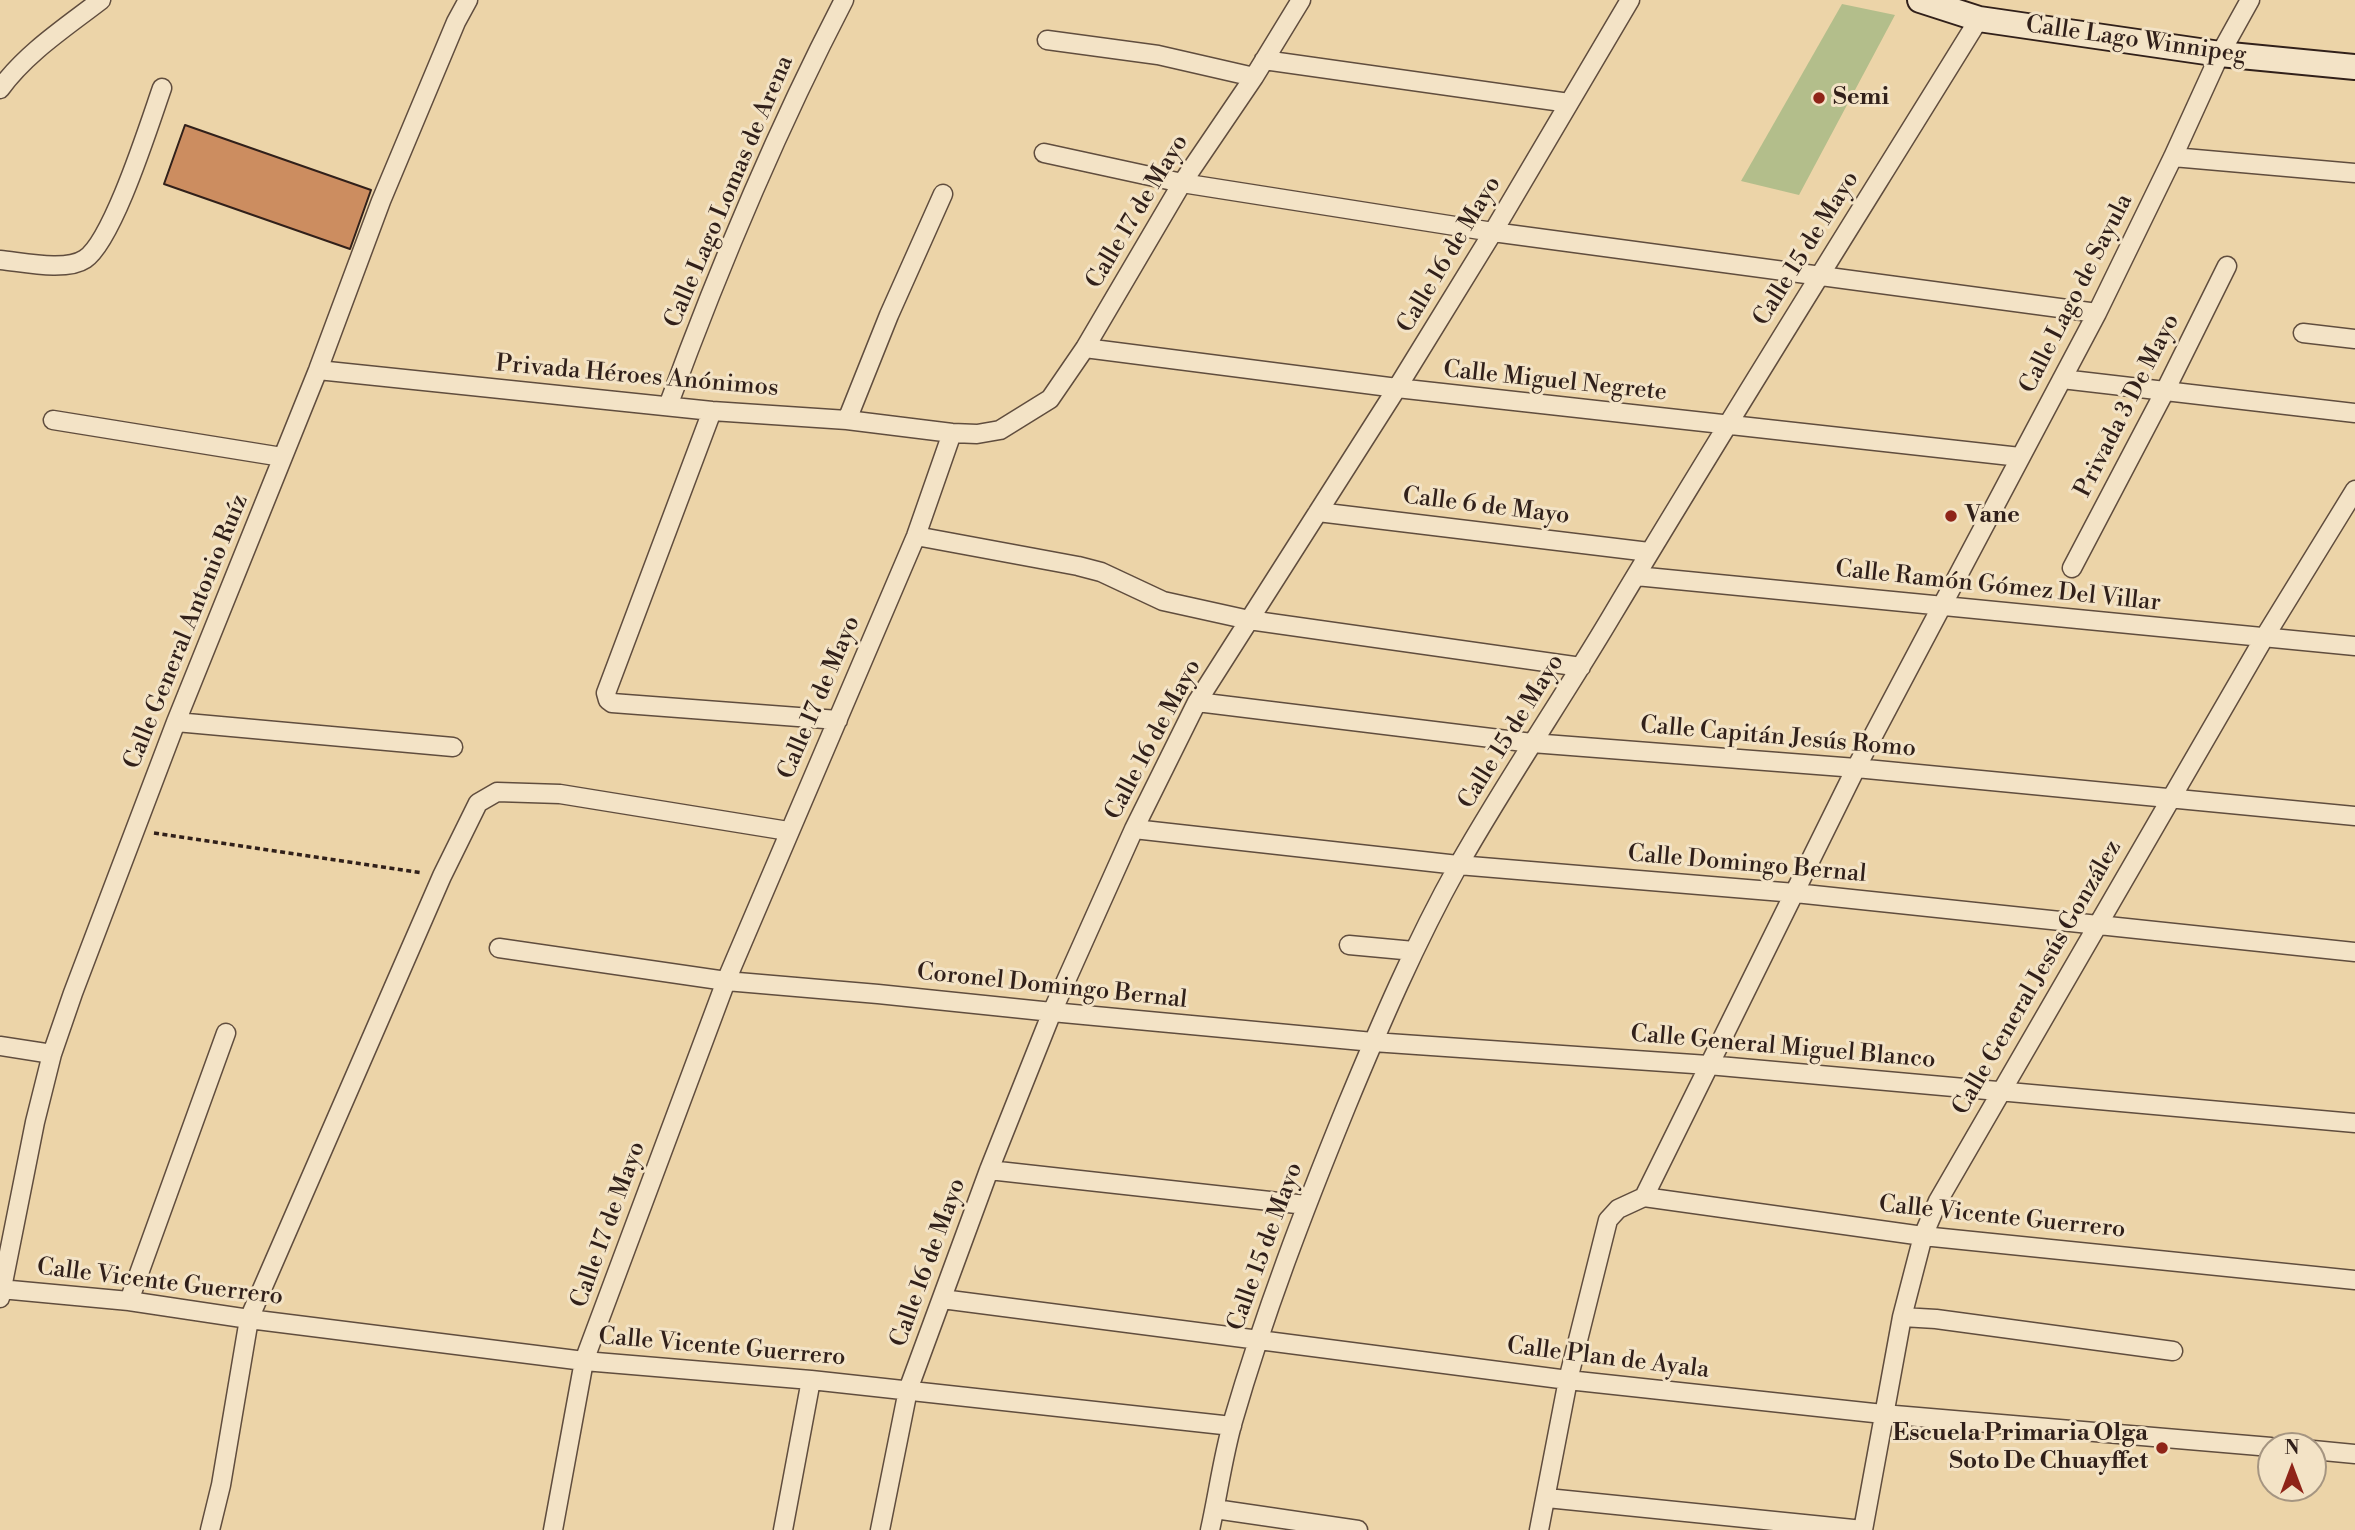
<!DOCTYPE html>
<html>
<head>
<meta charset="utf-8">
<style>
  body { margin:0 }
  #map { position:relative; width:2355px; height:1530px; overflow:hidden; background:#ecd4a8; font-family:"Libre Bodoni",serif }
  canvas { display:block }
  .north { position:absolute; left:2257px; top:1432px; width:70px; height:70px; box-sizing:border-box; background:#f3e3c6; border:2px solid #a59581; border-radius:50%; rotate:0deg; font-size:19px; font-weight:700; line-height:28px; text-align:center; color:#31201a }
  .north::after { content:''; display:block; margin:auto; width:24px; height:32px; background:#8f2418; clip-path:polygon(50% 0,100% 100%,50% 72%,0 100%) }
</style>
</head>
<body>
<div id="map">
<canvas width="2355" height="1530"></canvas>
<div class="north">N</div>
</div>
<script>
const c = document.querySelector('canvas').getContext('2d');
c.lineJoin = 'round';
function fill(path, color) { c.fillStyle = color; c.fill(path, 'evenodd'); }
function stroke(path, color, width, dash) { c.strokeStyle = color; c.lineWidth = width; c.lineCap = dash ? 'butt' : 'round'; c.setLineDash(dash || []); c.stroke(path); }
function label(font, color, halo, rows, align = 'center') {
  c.font = font + ' "Libre Bodoni",serif'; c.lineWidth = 6; c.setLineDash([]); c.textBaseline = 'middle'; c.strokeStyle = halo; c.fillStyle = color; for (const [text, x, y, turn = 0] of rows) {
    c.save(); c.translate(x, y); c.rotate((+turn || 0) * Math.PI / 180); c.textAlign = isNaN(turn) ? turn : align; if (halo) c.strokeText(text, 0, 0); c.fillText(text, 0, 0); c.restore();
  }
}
const green = new Path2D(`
  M1842 4 1895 15 1799 195 1741 181Z`);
const building = new Path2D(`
  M185 125 371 190 350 249 164 184Z`);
const path = new Path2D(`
  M154 833 423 873`);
const street = new Path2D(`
  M1047 40 1158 55 1254 77
  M1264 60 1569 103
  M0 89C26 53 66 27 101 0
  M1044 153 1182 183 1493 232 2097 313
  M2173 157 2355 173
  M0 260C22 262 66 272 85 259 113 240 149 125 162 88
  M2303 333 2355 339
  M1085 348 1397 388 2020 457
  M318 370 712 411 847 420 952 433 977 434 1000 430 1050 399 1085 348 1182 183 1254 77 1301 0
  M2062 379 2355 413
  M668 406C719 267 776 131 844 0
  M712 411 606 693 608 700 612 703 838 720
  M53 420 282 457
  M847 420 889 315 943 194
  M1318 512 1649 552
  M916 536 1078 566 1101 572 1163 601 1249 620 1581 667
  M2072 568 2165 391 2227 266
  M1636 576 2355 646
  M1197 702 1532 743 1856 768 2355 816
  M176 722 453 747
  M1134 829 1458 865 1795 893 2355 952
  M1349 945 1414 951
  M499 948 726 981 878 994 1052 1012 1373 1042 1708 1065 2355 1123
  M0 1046 52 1054
  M989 1170 1306 1205
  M1644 1197 1856 768 2097 313 2173 157 2220 54 2250 0
  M0 1289 129 1301 249 1319 584 1361 811 1380 1232 1426
  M0 1298 35 1122 52 1054 73 993 176 722 318 370 381 201 456 22 468 0
  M942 1299 1568 1380 1883 1414 2271 1447
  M129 1301 226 1033
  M1902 1317 1936 1319 2173 1351
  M2313 1450 2355 1454
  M1547 1498 1863 1530 1902 1317 1923 1236 1938 1201 2264 638 2355 490
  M1215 1509 1358 1530
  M210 1530 221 1485 249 1319 442 876 478 803 497 792 560 794 788 831
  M553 1530 584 1361 726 981 916 536 952 433
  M783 1530 811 1380
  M880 1530 908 1390 989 1170 1052 1012 1134 829 1197 702 1397 388 1493 232 1630 0
  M1210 1530C1218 1494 1223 1456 1233 1421 1264 1314 1304 1210 1346 1107 1380 1025 1415 943 1458 866 1506 781 1561 701 1611 617 1731 416 1856 218 1979 19
  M1539 1530 1568 1380 1608 1220 1618 1209 1644 1197 1923 1236 2355 1280`);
const secondary = new Path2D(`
  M1920 0 1979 19 2220 54 2355 67`);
const markers = [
  [1819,98,7,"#8f2418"],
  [1951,516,7,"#8f2418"],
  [2162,1448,7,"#8f2418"]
];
const streetNames = [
  ["Calle Lago Winnipeg",2136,41,8],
  ["Calle Lago Lomas de Arena",730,192,-67],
  ["Calle 17 de Mayo",1138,212,-59],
  ["Calle 15 de Mayo",1807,249,-58],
  ["Calle 16 de Mayo",1450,255,-59],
  ["Calle Lago de Sayula",2077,294,-63],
  ["Privada Héroes Anónimos",637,377,5],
  ["Calle Miguel Negrete",1555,382,6],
  ["Privada 3 De Mayo",2128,406,-63],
  ["Calle 6 de Mayo",1486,507,7],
  ["Calle Ramón Gómez Del Villar",1998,587,6],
  ["Calle General Antonio Ruíz",187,632,-68],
  ["Calle 17 de Mayo",820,698,-67],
  ["Calle 15 de Mayo",1512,732,-58],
  ["Calle Capitán Jesús Romo",1778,738,5],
  ["Calle 16 de Mayo",1154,740,-62],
  ["Calle Domingo Bernal",1747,865,5],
  ["Calle General Jesús González",2038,978,-60],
  ["Coronel Domingo Bernal",1052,987,6],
  ["Calle General Miguel Blanco",1783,1048,5],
  ["Calle Vicente Guerrero",2002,1218,6],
  ["Calle 17 de Mayo",609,1225,-70],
  ["Calle 15 de Mayo",1266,1247,-70],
  ["Calle 16 de Mayo",929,1263,-70],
  ["Calle Vicente Guerrero",160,1283,7],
  ["Calle Vicente Guerrero",722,1348,5],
  ["Calle Plan de Ayala",1608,1359,7]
];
const poiNames = [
  ["Semi",1833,98],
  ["Vane",1965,516],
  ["Escuela Primaria Olga",2148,1434,"right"],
  ["Soto De Chuayffet",2148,1462,"right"]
];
fill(green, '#b3be8b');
fill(building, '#cc8d60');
stroke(building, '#31201a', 2);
stroke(street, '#604d3e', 21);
stroke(secondary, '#31201a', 28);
stroke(path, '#31201a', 3.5, [5, 3.5]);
stroke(street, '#f3e3c6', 18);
stroke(secondary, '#f3e3c6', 24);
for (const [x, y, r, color] of markers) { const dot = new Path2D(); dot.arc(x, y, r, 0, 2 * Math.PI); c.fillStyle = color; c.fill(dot); stroke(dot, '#f3e3c6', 2.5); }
label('24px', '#31201a', '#f3e3c6', streetNames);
label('bold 24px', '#31201a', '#f3e3c6', poiNames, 'left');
</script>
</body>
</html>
